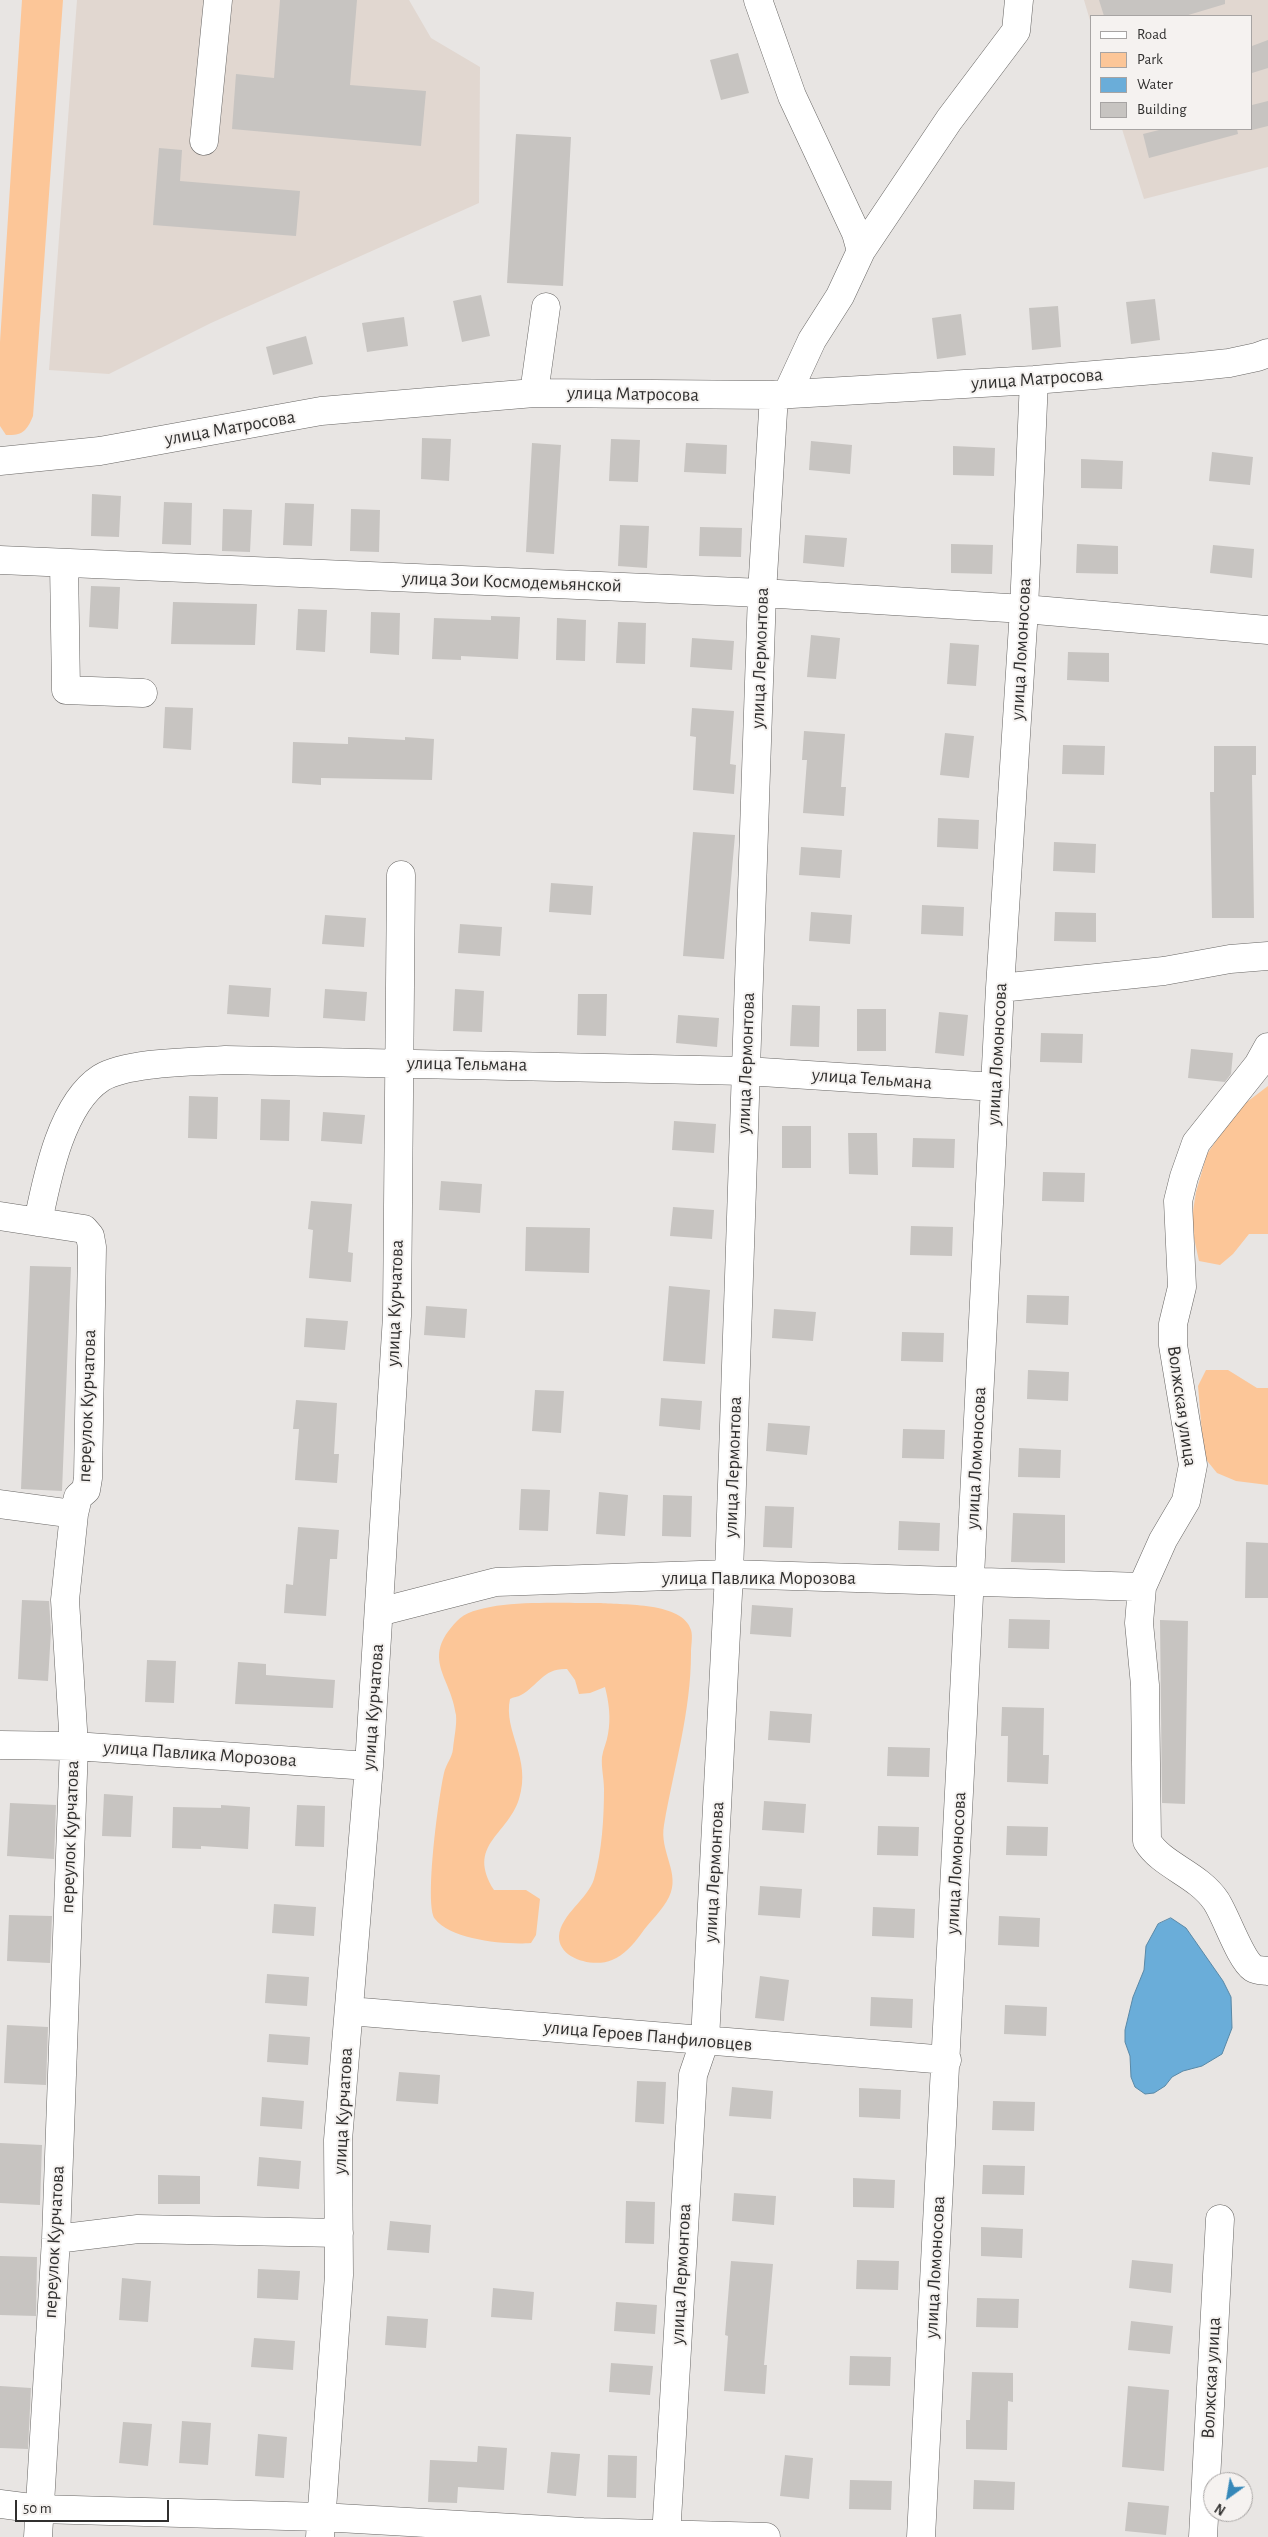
<!DOCTYPE html>
<html>
<head>
<meta charset="utf-8">
<style>
  body { margin:0 }
  #map { position:relative; width:1268px; height:2537px; overflow:hidden; background:#e8e5e3; font-family:"Alegreya Sans",sans-serif }
  canvas { display:block }
  .legend { position:absolute; left:1090px; top:15px; width:162px; height:115px; box-sizing:border-box; background:#f5f2f0; border:1px solid #a7a4a3; margin:0; padding:6px 9px; list-style:none; font-size:15px; color:#31302f }
  .legend li { display:flex; align-items:center; gap:10px; height:25px }
  .legend b { width:25px; border:1px solid #a7a4a3 }
  .north { position:absolute; left:1203px; top:2472px; width:50px; height:50px; box-sizing:border-box; background:#f5f2f0; border:1px solid #a7a4a3; border-radius:50%; rotate:212deg; font-size:14px; font-weight:700; line-height:20px; text-align:center; color:#31302f }
  .north::after { content:''; display:block; margin:auto; width:18px; height:22px; background:#3688b9; clip-path:polygon(50% 0,100% 100%,50% 72%,0 100%) }
  .scale { position:absolute; left:15px; top:2500px; width:154px; height:22px; box-sizing:border-box; border:2px solid #31302f; border-top:0; padding-left:6px; font-size:15px; line-height:18px; white-space:nowrap; color:#31302f; -webkit-text-stroke:4px #f5f2f0; paint-order:stroke }
</style>
</head>
<body>
<div id="map">
<canvas width="1268" height="2537"></canvas>
<ul class="legend">
<li><b style="height:6px;background:#fff"></b>Road</li>
<li><b style="height:14px;background:#fcc698"></b>Park</li>
<li><b style="height:14px;background:#6aadd9"></b>Water</li>
<li><b style="height:14px;background:#c7c4c1"></b>Building</li>
</ul>
<div class="north">N</div>
<div class="scale">50 m</div>
</div>
<script>
const c = document.querySelector('canvas').getContext('2d');
c.lineJoin = 'round';
function fill(path, color) { c.fillStyle = color; c.fill(path, 'evenodd'); }
function stroke(path, color, width, dash) { c.strokeStyle = color; c.lineWidth = width; c.lineCap = dash ? 'butt' : 'round'; c.setLineDash(dash || []); c.stroke(path); }
function label(font, color, halo, rows, align = 'center') {
  c.font = font + ' "Alegreya Sans",sans-serif'; c.lineWidth = 4; c.setLineDash([]); c.textBaseline = 'middle'; c.strokeStyle = halo; c.fillStyle = color; for (const [text, x, y, turn = 0] of rows) {
    c.save(); c.translate(x, y); c.rotate((+turn || 0) * Math.PI / 180); c.textAlign = isNaN(turn) ? turn : align; if (halo) c.strokeText(text, 0, 0); c.fillText(text, 0, 0); c.restore();
  }
}
const built = new Path2D(`
  M77 0H409L431 38 480 67 479 203 211 323 109 374 49 370Z
  M1084 0H1268V167L1144 199 1122 129H1252V16H1092V27Z`);
const green = new Path2D(`
  M22 0H63L33 416C27 431 22 436 6 435L0 426V342Z
  M1268 1086V1234H1249L1233 1254 1220 1265 1199 1261 1191 1224 1196 1192 1207 1154 1239 1108Z
  M1206 1370H1228L1257 1388H1268V1485L1236 1481 1217 1473 1204 1457 1198 1386Z
  M601 1603C623 1605 683 1602 691 1630 693 1636 691 1646 691 1653 691 1712 674 1767 664 1825 659 1852 681 1873 669 1897 663 1910 649 1922 641 1934 633 1945 624 1955 612 1960 594 1968 558 1959 559 1936 561 1914 588 1899 594 1879 602 1852 604 1817 604 1789 604 1778 601 1767 602 1757 603 1749 607 1742 608 1734 611 1718 609 1703 605 1687L590 1693 579 1694 575 1680 567 1669C543 1668 539 1685 521 1695 518 1697 513 1697 510 1699 503 1732 532 1758 519 1799 507 1836 466 1845 494 1890H526L540 1899 536 1935 531 1943C506 1945 451 1940 435 1919 424 1904 439 1794 444 1773 446 1764 452 1758 453 1749 454 1738 457 1725 456 1715 451 1676 420 1659 457 1621 479 1597 568 1604 601 1603Z`);
const water = new Path2D(`
  M1171 1918 1186 1928 1223 1981 1231 1997 1232 2028 1222 2054 1202 2066 1183 2071 1172 2077 1165 2086 1154 2093 1145 2094 1135 2087 1131 2077 1130 2056 1125 2042V2030L1133 1997 1144 1970 1146 1946 1158 1924Z`);
const building = new Path2D(`
  M280 0H357L350 85 426 91 421 146 232 129 236 74 274 78Z
  M1099 0H1225V4L1185 16H1104Z
  M1268 40V68L1252 73V46Z
  M738 53 749 93 721 100 710 60Z
  M1268 101V126L1252 130V105Z
  M1163 129H1237L1238 134 1149 158 1143 134Z
  M516 134 571 137 563 286 507 283Z
  M159 148 182 150 180 181 300 191 296 236 153 225Z
  M481 295 490 336 462 342 453 301Z
  M1155 299 1160 340 1131 344 1126 302Z
  M1058 306 1061 347 1032 350 1029 308Z
  M961 314 966 355 937 359 932 318Z
  M404 317 408 346 367 352 362 323Z
  M306 336 313 364 273 375 266 347Z
  M422 438 451 439 449 481 421 479Z
  M611 439 640 440 638 482 609 481Z
  M811 441 852 445 850 474 809 470Z
  M532 443 561 445 554 554 526 552Z
  M686 443 727 445 726 474 684 472Z
  M953 446 995 448 994 476 953 475Z
  M1212 452 1253 457 1250 485 1209 481Z
  M1081 459 1123 461 1122 489 1081 488Z
  M92 494 121 496 119 537 91 536Z
  M164 502 192 503 191 545 162 544Z
  M285 503 314 504 312 546 283 545Z
  M223 509 252 510 250 552 222 551Z
  M351 509 380 510 379 552 350 551Z
  M620 525 649 526 647 568 618 566Z
  M700 527 742 528 741 557 699 556Z
  M805 535 847 538 844 567 803 563Z
  M951 544 993 545 992 574 951 573Z
  M1077 544 1118 546V574L1076 573Z
  M1213 545 1254 549 1252 578 1210 573Z
  M91 586 120 587 118 629 89 627Z
  M173 602 257 604 255 645 171 644Z
  M298 609 327 610 325 652 296 650Z
  M371 612 400 613 399 655 370 653Z
  M491 616 520 617 518 659 461 656V660L432 659 434 618 491 620Z
  M557 618 586 620 585 661 556 660Z
  M618 622 646 623 645 664 616 663Z
  M811 635 840 638 836 679 807 677Z
  M692 638 734 641 732 670 690 667Z
  M950 643 979 645 976 686 947 684Z
  M1068 652 1109 653V682L1067 680Z
  M165 707 193 708 191 750 163 748Z
  M692 708 734 711 730 764 736 765 734 794 693 790 696 737 690 736Z
  M804 731 845 734 841 787H846L844 816 803 813 807 760H802Z
  M945 733 974 736 969 778 940 775Z
  M348 737 405 740V737L434 739 432 780 321 778V785L292 783 293 742 348 744Z
  M1063 745 1105 746 1104 775 1062 774Z
  M1214 746H1256V775H1252L1254 918H1212L1210 792H1214Z
  M938 818 979 820 978 849 937 847Z
  M693 832 735 835 724 959 683 956Z
  M1054 842 1096 844 1095 873 1053 871Z
  M801 847 842 850 840 878 799 875Z
  M551 883 593 886 591 915 549 912Z
  M922 905 964 907 963 936 921 934Z
  M811 912 852 915 850 944 809 941Z
  M1055 912 1096 913V942L1054 941Z
  M325 915 366 918 364 947 322 944Z
  M460 924 502 927 500 956 458 953Z
  M229 985 271 988 269 1017 227 1014Z
  M325 989 367 992 365 1021 323 1018Z
  M455 989 484 991 482 1032 453 1031Z
  M578 994H607L606 1036 577 1035Z
  M792 1005 820 1006 819 1047 790 1046Z
  M857 1009H886V1051H857Z
  M939 1012 968 1015 964 1056 935 1053Z
  M678 1015 719 1018 717 1047 676 1043Z
  M1041 1033 1083 1034 1082 1063 1040 1062Z
  M1191 1049 1233 1053 1231 1074 1225 1082 1188 1078Z
  M189 1096 218 1097 217 1139 188 1138Z
  M261 1099 290 1100 289 1141 260 1140Z
  M323 1112 365 1115 362 1144 321 1141Z
  M674 1121 716 1124 714 1153 672 1150Z
  M782 1126H811V1168H782Z
  M848 1133H877L878 1175 849 1174Z
  M913 1138 955 1139 954 1168 912 1167Z
  M1043 1172 1085 1173 1084 1202 1042 1201Z
  M441 1181 482 1184 480 1213 439 1210Z
  M311 1201 352 1204 348 1252 353 1253 351 1282 309 1278 313 1230 308 1229Z
  M673 1207 714 1210 712 1239 670 1236Z
  M911 1226 953 1227 952 1256 910 1255Z
  M526 1227 590 1228 589 1273 525 1271Z
  M30 1266 71 1267 62 1491 21 1489Z
  M669 1286 710 1290 705 1364 663 1361Z
  M1027 1295 1069 1296 1068 1325 1026 1323Z
  M426 1306 467 1309 465 1338 424 1335Z
  M774 1309 816 1312 813 1341 772 1338Z
  M306 1318 348 1321 345 1350 304 1347Z
  M902 1332 944 1333 943 1362 901 1361Z
  M1028 1370 1069 1372 1068 1401 1027 1399Z
  M535 1390 564 1391 561 1433 532 1431Z
  M661 1398 702 1401 700 1430 659 1426Z
  M296 1400 337 1403 334 1454H339L337 1483 295 1480 299 1429H293Z
  M768 1423 810 1426 807 1455 766 1451Z
  M903 1429 945 1430 944 1459 902 1458Z
  M1019 1448 1061 1450 1060 1478 1018 1477Z
  M521 1489 550 1490 548 1531 519 1530Z
  M599 1492 628 1495 625 1536 596 1534Z
  M663 1495 692 1496 691 1537 662 1536Z
  M765 1506 794 1507 792 1548 763 1547Z
  M1013 1513 1065 1515V1563L1011 1562Z
  M899 1521 940 1523 939 1551 898 1550Z
  M298 1527 339 1530 337 1559H330L326 1616 284 1613 286 1584 293 1585Z
  M1246 1542 1268 1543V1598H1245Z
  M22 1600 49 1601 51 1631 48 1681 18 1679Z
  M752 1605 793 1608 791 1637 750 1634Z
  M1009 1619 1050 1620 1049 1649 1008 1648Z
  M1160 1620 1188 1621 1185 1804 1162 1803Z
  M147 1660 176 1661 174 1703 145 1702Z
  M238 1662 266 1664V1675L335 1680 333 1708 235 1704Z
  M1002 1707 1044 1708 1043 1755H1049L1048 1784 1007 1782 1008 1736H1001Z
  M770 1711 812 1714 810 1743 768 1740Z
  M888 1747 930 1748 929 1777 887 1776Z
  M104 1794 133 1796 131 1837 102 1836Z
  M764 1801 806 1804 804 1833 762 1830Z
  M10 1803 56 1805 54 1859 7 1856Z
  M221 1805 250 1807 248 1849 201 1846V1849L172 1848 173 1807 221 1808Z
  M297 1805 325 1806 324 1847 295 1846Z
  M878 1826 919 1827 918 1856 877 1855Z
  M1007 1826 1048 1827 1047 1856 1006 1855Z
  M760 1886 802 1889 800 1918 758 1915Z
  M274 1904 316 1907 314 1936 272 1933Z
  M873 1907 915 1909 914 1938 872 1936Z
  M9 1915 52 1916 50 1963 7 1961Z
  M999 1916 1040 1918 1039 1947 998 1945Z
  M267 1974 309 1977 307 2006 265 2003Z
  M760 1976 789 1980 784 2021 755 2018Z
  M871 1997 913 1999 912 2028 870 2026Z
  M1005 2005 1047 2007 1046 2036 1004 2034Z
  M7 2025 48 2027 46 2085 4 2083Z
  M269 2034 310 2037 308 2065 267 2062Z
  M399 2072 440 2075 438 2104 396 2101Z
  M637 2081 666 2082 664 2124 635 2122Z
  M732 2087 773 2091 771 2119 729 2116Z
  M859 2088 901 2090 900 2119 859 2117Z
  M262 2097 304 2101 302 2129 260 2126Z
  M993 2101 1035 2102 1034 2131 992 2130Z
  M0 2143 42 2145 40 2205 0 2203Z
  M259 2157 301 2161 299 2189 257 2186Z
  M983 2165 1025 2166 1024 2195 982 2194Z
  M158 2175 200 2176V2204H158Z
  M853 2178 895 2180 894 2208 853 2207Z
  M734 2193 776 2196 774 2225 732 2221Z
  M626 2201 655 2202 654 2244 625 2243Z
  M390 2221 431 2225 429 2253 387 2250Z
  M981 2227 1023 2229 1022 2258 981 2256Z
  M0 2256 37 2257 36 2316 0 2315Z
  M857 2260 899 2261 898 2290 856 2289Z
  M1132 2260 1173 2264 1171 2293 1129 2288Z
  M731 2261 773 2264 764 2365H767L765 2394 724 2391 728 2336 725 2335Z
  M258 2269 300 2271 298 2300 257 2298Z
  M122 2278 151 2281 148 2322 119 2320Z
  M493 2288 534 2292 532 2320 491 2317Z
  M977 2298 1019 2299 1018 2328 976 2327Z
  M616 2302 657 2305 655 2334 614 2331Z
  M387 2316 428 2319 426 2348 385 2345Z
  M1131 2321 1173 2326 1170 2354 1128 2350Z
  M254 2338 295 2341 293 2370 251 2367Z
  M850 2356 891 2357 890 2386 849 2385Z
  M611 2363 653 2366 650 2395 609 2392Z
  M972 2372 1013 2373V2402L1008 2401 1007 2450 966 2449V2420H970Z
  M0 2386 31 2388 28 2449 0 2448Z
  M1128 2386 1169 2390 1164 2471 1122 2467Z
  M182 2421 211 2423 208 2465 179 2463Z
  M123 2422 152 2424 148 2466 119 2463Z
  M258 2434 287 2437 284 2478 255 2476Z
  M478 2446 507 2448 504 2490 458 2487 457 2503 428 2502 430 2460 477 2462Z
  M551 2452 580 2454 576 2496 547 2493Z
  M608 2455 637 2456 636 2498 607 2497Z
  M785 2455 813 2458 809 2499 780 2496Z
  M850 2480 892 2481 891 2510 849 2509Z
  M974 2480 1015 2482 1014 2510 973 2509Z
  M1128 2502 1169 2506 1166 2535 1125 2531Z`);
const minor = new Path2D(`
  M758 0 792 96 856 233 861 251 840 296 812 340 787 394
  M204 141 218 0
  M861 251 949 120 1016 31 1019 0
  M534 393 546 307
  M0 461 100 451 321 411 534 393 774 395 1034 380 1191 367 1229 363 1257 357 1268 353
  M0 560 762 593 1024 609 1268 630
  M64 563 66 690 143 693
  M1000 988 1164 971 1230 959 1268 956
  M1268 1047 1258 1065 1196 1143 1184 1177 1178 1201 1182 1287 1173 1324V1345L1193 1465 1186 1501 1163 1540 1142 1587 1139 1623 1145 1685 1147 1841C1162 1866 1198 1874 1216 1901 1226 1916 1240 1959 1253 1968 1258 1971 1263 1970 1268 1971
  M0 1216 84 1229 90 1236 92 1247 88 1478 86 1490 78 1497 74 1514 65 1600 74 1746 56 2239 38 2537
  M38 1222C47 1178 61 1104 101 1078 128 1062 192 1062 225 1060L746 1071 995 1087
  M0 1504 74 1514
  M379 1612 496 1582 729 1574 1142 1587
  M0 1745 74 1746 369 1766
  M349 2011 947 2060
  M56 2239 138 2229 339 2233
  M0 2504 39 2509 321 2517 583 2532 766 2537
  M320 2537 339 2275 338 2140 369 1766 397 1316 401 875
  M666 2537 693 2075 705 2040 729 1574 762 593 774 395
  M921 2537 1000 988 1024 609 1034 380
  M1203 2537 1220 2219`);
const streetNames = [
  ["улица Матросова",1037,379,-4],
  ["улица Матросова",633,394,1],
  ["улица Матросова",230,428,-10],
  ["улица Зои Космодемьянской",512,582,2],
  ["улица Ломоносова",1021,649,-87],
  ["улица Лермонтова",760,658,-88],
  ["улица Ломоносова",997,1054,-87],
  ["улица Лермонтова",746,1063,-88],
  ["улица Тельмана",467,1064,1],
  ["улица Тельмана",872,1079,4],
  ["улица Курчатова",395,1303,-88],
  ["переулок Курчатова",87,1406,-88],
  ["Волжская улица",1182,1406,82],
  ["улица Ломоносова",976,1458,-87],
  ["улица Лермонтова",733,1467,-88],
  ["улица Павлика Морозова",759,1578],
  ["улица Курчатова",373,1707,-86],
  ["улица Павлика Морозова",200,1754,4],
  ["переулок Курчатова",70,1837,-88],
  ["улица Ломоносова",956,1863,-87],
  ["улица Лермонтова",714,1872,-87],
  ["улица Героев Панфиловцев",648,2036,5],
  ["улица Курчатова",343,2111,-87],
  ["переулок Курчатова",54,2242,-87],
  ["улица Ломоносова",935,2267,-87],
  ["улица Лермонтова",681,2274,-87],
  ["Волжская улица",1211,2378,-87]
];
fill(built, '#e1d7d0');
fill(green, '#fcc698');
fill(water, '#6aadd9');
stroke(water, '#5988a6', 1);
fill(building, '#c7c4c1');
stroke(minor, '#686664', 29);
stroke(minor, '#fff', 28);
label('19px', '#31302f', '#f5f2f0', streetNames);
</script>
</body>
</html>
